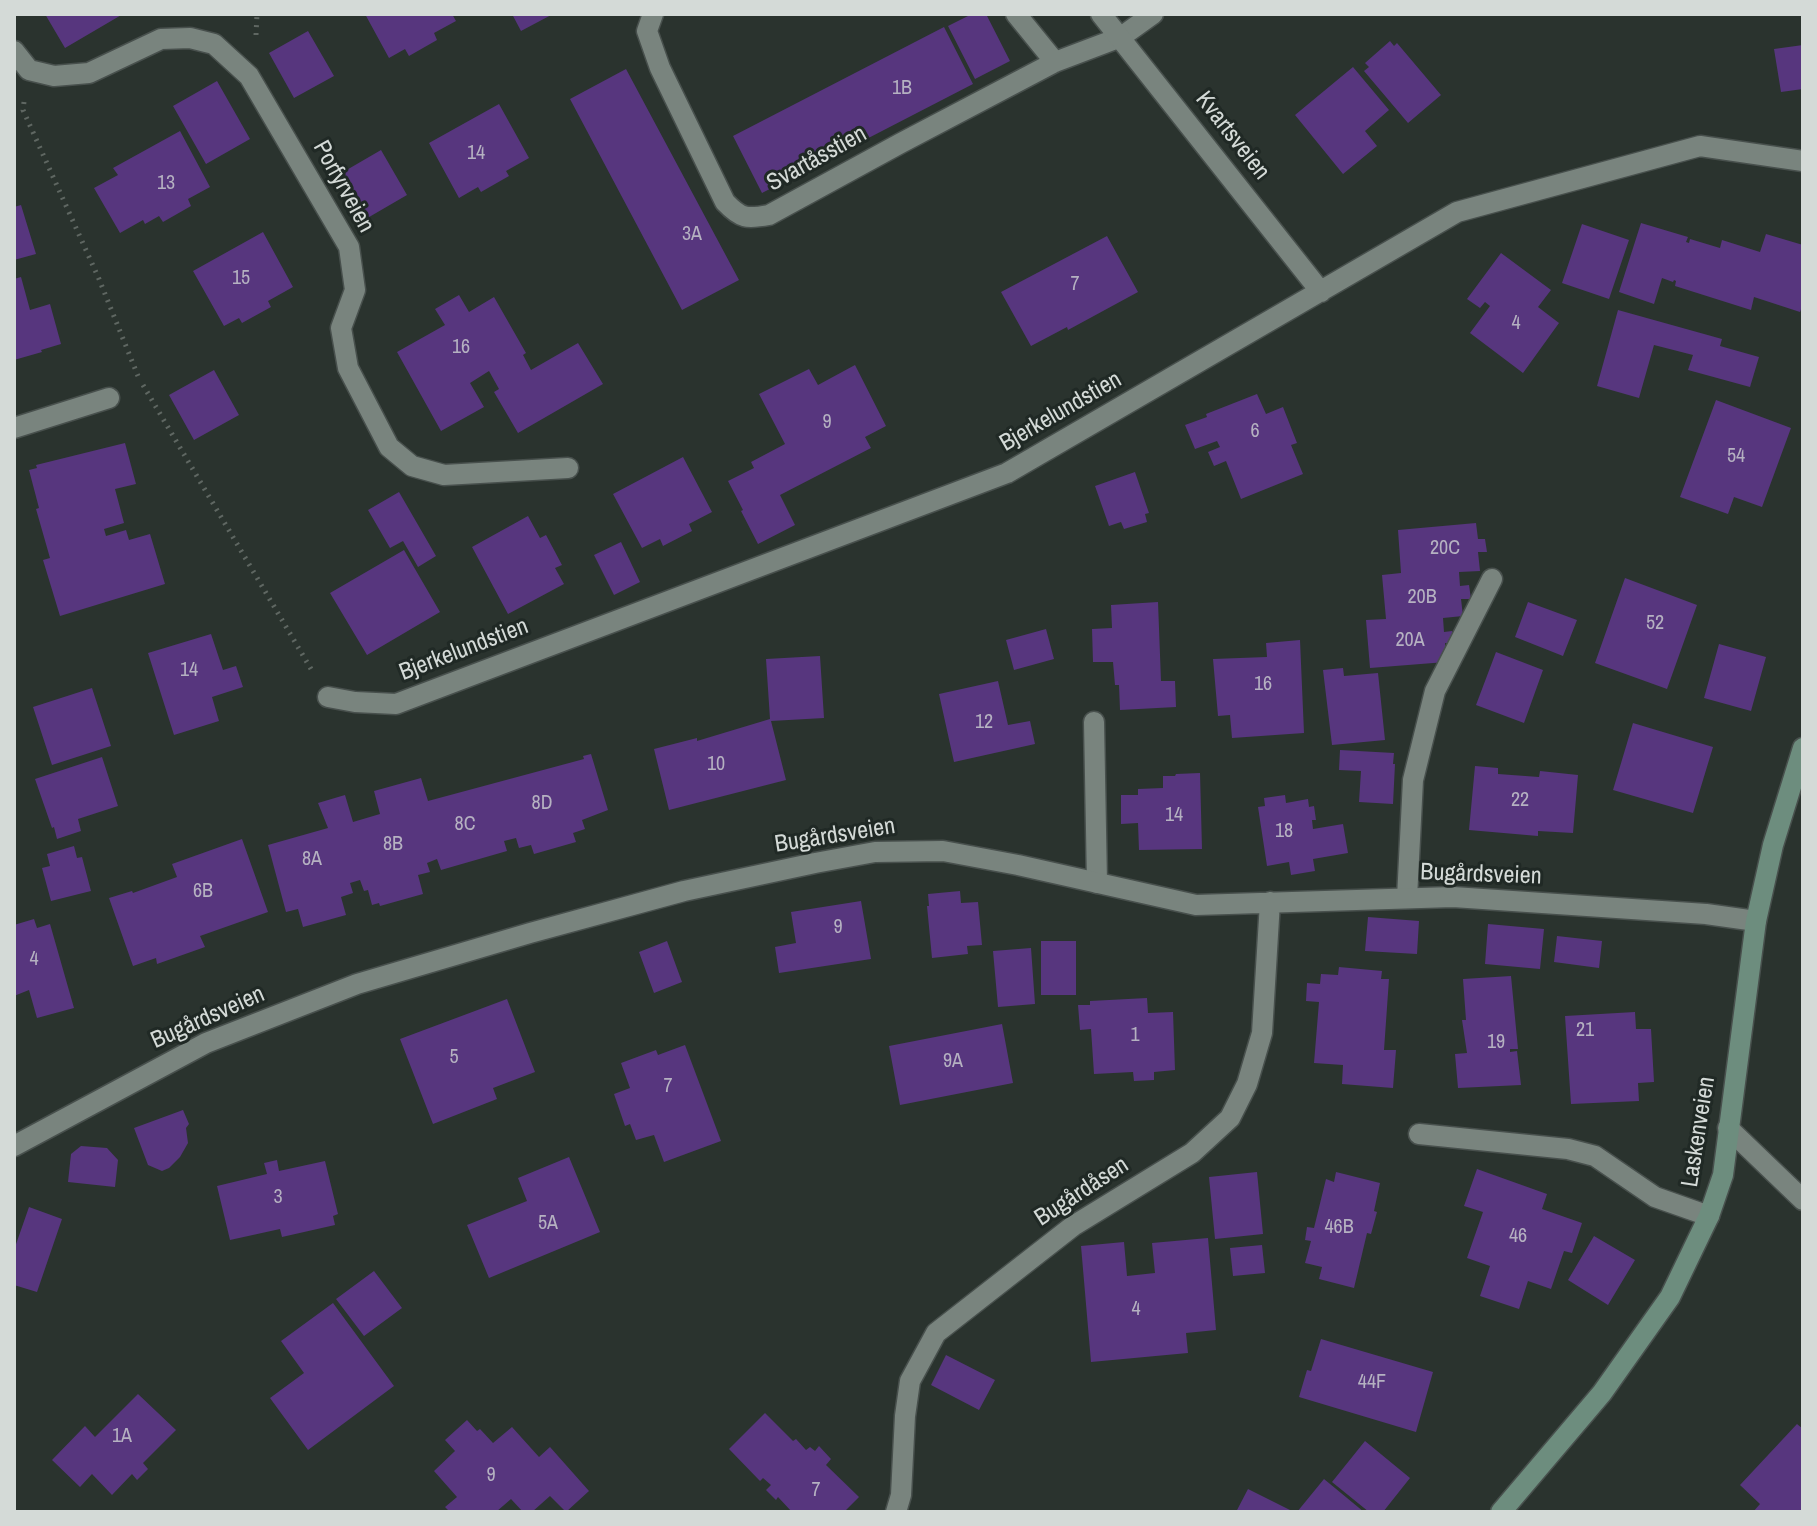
<!DOCTYPE html>
<html>
<head>
<meta charset="utf-8">
<style>
  body { margin:0 }
  #map { position:relative; width:1817px; height:1526px; overflow:hidden; background:#2a332e; font-family:"Archivo Narrow",sans-serif }
  canvas { display:block }
  .frame { position:absolute; inset:0; border:16px solid #d4dad7; pointer-events:none }
</style>
</head>
<body>
<div id="map">
<canvas width="1817" height="1526"></canvas>
<div class="frame"></div>
</div>
<script>
const c = document.querySelector('canvas').getContext('2d');
c.lineJoin = 'round';
function fill(path, color) { c.fillStyle = color; c.fill(path, 'evenodd'); }
function stroke(path, color, width, dash) { c.strokeStyle = color; c.lineWidth = width; c.lineCap = dash ? 'butt' : 'round'; c.setLineDash(dash || []); c.stroke(path); }
function label(font, color, halo, rows, align = 'center') {
  c.font = font + ' "Archivo Narrow",sans-serif'; c.lineWidth = 6; c.setLineDash([]); c.textBaseline = 'middle'; c.strokeStyle = halo; c.fillStyle = color; for (const [text, x, y, turn = 0] of rows) {
    c.save(); c.translate(x, y); c.rotate((+turn || 0) * Math.PI / 180); c.textAlign = isNaN(turn) ? turn : align; if (halo) c.strokeText(text, 0, 0); c.fillText(text, 0, 0); c.restore();
  }
}
const building = new Path2D(`
  M45 14H123L65 48Z
  M365 14H452L456 21 434 33 437 40 409 56 405 49 389 58Z
  M512 14H553L521 31Z
  M972 14H986L1010 61 975 79 948 26Z
  M944 27 973 84 762 193 733 136Z
  M308 31 334 76 294 98 269 53Z
  M1390 41 1394 46 1397 43 1441 95 1408 123 1364 71 1369 67 1365 63Z
  M1803 45V89L1781 92 1774 49Z
  M1353 67 1389 110 1365 131 1377 146 1343 174 1295 115Z
  M626 69 739 280 682 310 570 99Z
  M217 81 250 139 206 164 173 106Z
  M499 104 529 158 506 171 509 176 481 192 478 187 459 198 429 143Z
  M180 131 210 187 188 199 191 206 163 222 159 216 145 224 143 220 120 233 94 188 118 175 113 168Z
  M381 150 407 195 364 220 338 175Z
  M21 205 36 254 14 260V207Z
  M1641 223 1688 237 1686 242 1689 243 1690 239 1720 248 1722 240 1760 252 1766 234 1803 245V304L1800 312 1754 297 1751 310 1675 286 1676 281 1674 280 1673 282 1662 278 1654 304 1619 292Z
  M1582 224 1629 240 1609 299 1562 283Z
  M263 232 293 287 268 301 271 307 242 323 239 318 224 326 193 271Z
  M1107 236 1138 292 1068 330 1067 327 1031 346 1001 292Z
  M1501 253 1551 290 1538 307 1559 323 1523 373 1470 333 1490 306 1485 302 1480 308 1467 299Z
  M21 277 30 310 50 304 61 344 41 350 42 352 14 360V279Z
  M459 295 469 312 494 297 526 353 523 355 531 370 578 343 603 384 518 433 494 392 499 389 489 371 470 383 484 407 441 431 397 352 445 325 435 309Z
  M1618 310 1722 339 1720 346 1759 357 1750 387 1688 370 1693 355 1654 345 1639 398 1597 386Z
  M855 365 886 426 865 437 871 448 780 495 795 525 758 544 741 511 743 510 728 481 754 468 751 462 785 444 759 394 809 369 818 385Z
  M214 370 239 415 194 440 169 395Z
  M1257 394 1266 414 1283 407 1297 443 1291 445 1303 474 1241 499 1226 461 1214 466 1208 452 1220 447 1217 441 1195 449 1185 425 1207 417 1206 414Z
  M1716 400 1791 428 1762 507 1734 497 1728 514 1680 497Z
  M125 443 136 484 115 489 124 523 104 529 106 536 126 530 129 540 150 534 165 584 60 616 43 560 50 558 36 509 39 508 29 470 37 468 36 465Z
  M683 457 712 512 689 524 692 531 663 546 660 539 642 548 613 494Z
  M1135 472 1149 513 1145 514 1147 522 1124 529 1121 522 1109 526 1095 486Z
  M399 492 436 556 418 567 403 541 390 548 368 510Z
  M528 516 540 538 546 535 562 565 555 568 564 584 508 614 472 547Z
  M1476 523 1478 539H1485L1487 552H1478L1480 571 1459 572 1460 586 1469 585 1471 599H1461L1463 616 1443 618 1444 632 1452 631 1453 643H1445L1446 662 1370 668 1366 620 1386 619 1382 575 1401 573 1398 530Z
  M621 542 640 582 614 595 594 555Z
  M404 550 440 612 367 655 330 593Z
  M1625 578 1697 605 1667 689 1595 663Z
  M1158 602 1161 681H1175L1176 707 1120 710 1119 685H1115L1113 662H1093L1092 629 1112 628 1111 605Z
  M1528 602 1577 620 1563 656 1515 637Z
  M1046 629 1054 659 1014 670 1006 640Z
  M211 634 223 670 236 666 243 687 212 697 219 721 174 735 148 653Z
  M1300 640 1304 733 1232 738 1230 715 1218 716 1213 659 1267 657 1266 643Z
  M1719 644 1766 657 1751 711 1704 698Z
  M1496 652 1543 670 1524 723 1476 705Z
  M820 656 824 718 771 721 786 780 669 810 654 749 697 738V741L770 719 766 659Z
  M1343 668 1344 676 1378 673 1385 740 1332 745 1323 670Z
  M998 681 1008 725 1030 721 1035 744 954 762 939 694Z
  M92 688 111 746 52 765 33 707Z
  M1633 723 1713 747 1693 813 1613 790Z
  M1340 750 1394 753 1393 764H1395L1393 804 1359 802 1361 771 1339 770Z
  M591 754 608 810 582 820 585 829 573 833 576 842 534 854 531 845 519 848 516 838 504 841 507 851 441 870 437 859 427 863 430 872 418 875 423 894 380 906 379 903 372 905 368 890 364 891 360 880 350 883 353 893 341 897 346 915 303 927 298 909 286 912 268 845 328 828 318 803 345 795 353 822 380 814 374 791 421 778 428 801 584 759 583 756Z
  M102 757 118 806 78 819 81 831 57 839 54 827 52 828 35 779Z
  M1475 766 1498 768V774L1539 777 1540 771 1578 775 1573 833 1538 831V836L1469 830Z
  M1200 773 1202 849 1139 850 1138 823 1121 824V795H1138V789L1163 788V776H1175L1176 774Z
  M1285 795 1286 803 1308 799 1309 807 1314 806 1316 820H1312L1313 829 1343 824 1348 853 1313 859 1315 871 1291 875 1289 862 1267 866 1258 807 1265 806 1264 798Z
  M242 839 268 912 200 936 205 947 157 964 156 958 133 966 109 898 132 891 133 893 177 877 172 864Z
  M74 846 77 858 82 857 91 891 51 901 42 868 50 866 47 854Z
  M960 891 961 903 978 902 982 945 967 946 968 954 932 958 927 906H929L928 894Z
  M861 901 871 959 779 973 775 947 796 943 791 912Z
  M1368 917 1419 921 1417 954 1365 951Z
  M34 919 37 928 50 924 74 1008 37 1018 29 990 14 996V925Z
  M1488 924 1544 929 1540 969 1485 964Z
  M1557 936 1602 941 1599 968 1554 962Z
  M667 941 682 982 654 993 639 952Z
  M1041 941H1076V995H1041Z
  M1031 948 1035 1004 998 1007 993 951Z
  M1339 967 1382 971 1381 979H1389L1384 1050H1396L1393 1088 1342 1084 1343 1065 1314 1063 1319 1002 1306 1001 1307 983 1320 984 1321 974 1338 975Z
  M1511 976 1518 1049H1510V1052L1517 1051 1521 1085 1458 1088 1455 1054 1467 1053 1462 1020H1466L1463 979Z
  M1147 998 1148 1013 1173 1012 1175 1070 1154 1072V1080L1134 1081 1133 1072 1094 1074 1091 1029 1080 1030 1078 1005H1090V1001Z
  M507 999 535 1072 493 1088 497 1099 433 1124 400 1039Z
  M1635 1012 1636 1029H1651L1654 1082 1638 1083 1639 1101 1571 1104 1565 1016Z
  M1002 1024 1013 1083 900 1105 889 1046Z
  M685 1045 721 1141 664 1162 654 1135 636 1140 630 1124 625 1126 614 1094 630 1088 621 1063 656 1050 658 1055Z
  M183 1110 189 1124 186 1128 188 1143 180 1157 169 1168 162 1171 148 1165 134 1128Z
  M81 1146 107 1148 118 1160 115 1187 68 1182 71 1154Z
  M569 1157 600 1232 489 1278 467 1225 527 1201 518 1178Z
  M277 1160 279 1171 325 1161 338 1214 333 1216 335 1225 282 1237 280 1229 230 1240 217 1186 267 1174 264 1163Z
  M1477 1169 1547 1194 1542 1209 1582 1223 1572 1253 1564 1251 1551 1289 1528 1281 1519 1309 1480 1296 1490 1266 1467 1258 1483 1212 1464 1206Z
  M1257 1172 1263 1234 1215 1239 1209 1177Z
  M1336 1172 1380 1183 1374 1211 1377 1212 1371 1234 1367 1233 1354 1288 1319 1279 1322 1267 1305 1263 1311 1241 1305 1240 1307 1227 1314 1228 1326 1179 1334 1182Z
  M29 1207 62 1219 37 1292 14 1285V1250Z
  M1594 1236 1635 1260 1608 1305 1568 1280Z
  M1208 1238 1216 1330 1186 1333 1188 1353 1091 1362 1081 1246 1124 1242 1127 1276 1155 1273 1152 1243Z
  M1262 1245 1265 1273 1233 1276 1230 1248Z
  M374 1271 402 1308 364 1336 336 1299Z
  M333 1303 394 1386 308 1450 270 1398 304 1373 281 1341Z
  M1321 1339 1433 1372 1416 1432 1299 1397 1307 1370 1311 1371Z
  M946 1355 995 1380 979 1410 931 1385Z
  M138 1394 176 1430 143 1463 148 1469 137 1480 132 1474 112 1495 92 1474 80 1487 52 1460 85 1426 95 1437Z
  M765 1413 793 1441 796 1439 806 1450 810 1447 815 1451 819 1446 831 1459 826 1465 859 1497 844 1512H792L778 1497 776 1500 766 1490 771 1485 763 1478 760 1481 729 1449Z
  M467 1420 477 1431 480 1429 493 1443 512 1427 539 1457 550 1447 589 1491 566 1512 550 1496 532 1512H523L511 1499 496 1512H450L445 1507 457 1497 434 1471 455 1451 445 1440Z
  M1797 1424 1803 1429V1512H1753L1760 1504 1740 1485Z
  M1365 1441 1410 1478 1383 1512H1369L1332 1482Z
  M1324 1479 1364 1512H1297Z
  M1248 1489 1294 1512H1236Z`);
const path = new Path2D(`
  M256 35 257 14
  M24 102 23 110 99 279 138 376
  M143 385 311 669`);
const lane = new Path2D(`
  M653 14 647 31 660 68 725 202C741 219 747 219 769 215L901 143 1055 62 1121 37 1153 14
  M1016 14 1055 62
  M14 428 109 398
  M1094 722 1097 883
  M1407 898 1413 780 1435 691 1492 579
  M1728 1128 1803 1200
  M1419 1134 1568 1149 1595 1156 1655 1197 1709 1216`);
const street = new Path2D(`
  M1101 14 1321 292
  M14 51 29 70 54 76 89 73 161 39 190 38 214 44 249 76 349 247 355 290 341 328 348 368 389 447 412 466 444 475 568 468
  M328 697 355 702 396 704 1007 473 1457 212 1700 146 1803 161
  M14 1146 206 1043 357 984 530 933 684 891 815 863 875 852 943 851 1018 865 1196 905 1453 897 1706 914 1756 921
  M896 1512 901 1495 905 1416 910 1381 936 1333 1073 1226 1192 1153 1230 1118 1247 1084 1262 1033 1270 902`);
const secondary = new Path2D(`
  M1501 1512 1602 1393 1670 1297 1709 1216 1723 1175 1756 921 1773 845 1803 748`);
const numberNames = [
  ["1B",902,89],
  ["14",476,154],
  ["13",166,184],
  ["3A",692,235],
  ["15",241,279],
  ["7",1075,285],
  ["4",1516,324],
  ["16",461,348],
  ["9",827,423],
  ["6",1255,432],
  ["54",1736,457],
  ["20C",1445,549],
  ["20B",1422,598],
  ["52",1655,624],
  ["20A",1410,641],
  ["14",189,671],
  ["16",1263,685],
  ["12",984,723],
  ["10",716,765],
  ["22",1520,801],
  ["8D",542,804],
  ["14",1174,816],
  ["8C",465,825],
  ["18",1284,832],
  ["8B",393,845],
  ["8A",312,860],
  ["6B",203,892],
  ["9",838,928],
  ["4",34,960],
  ["21",1585,1031],
  ["1",1135,1036],
  ["19",1496,1043],
  ["5",454,1058],
  ["9A",953,1062],
  ["7",668,1087],
  ["3",278,1198],
  ["5A",548,1224],
  ["46B",1339,1228],
  ["46",1518,1237],
  ["4",1136,1310],
  ["44F",1372,1383],
  ["1A",122,1437],
  ["9",491,1476],
  ["7",816,1491]
];
const streetNames = [
  ["Kvartsveien",1232,136,52],
  ["Svartåsstien",817,159,-29],
  ["Porfyrveien",343,187,61],
  ["Bjerkelundstien",1061,412,-30],
  ["Bjerkelundstien",464,650,-21],
  ["Bugårdsveien",835,836,-9],
  ["Bugårdsveien",1481,875,2],
  ["Bugårdsveien",208,1018,-24],
  ["Laskenveien",1699,1132,-81],
  ["Bugårdåsen",1082,1192,-33]
];
fill(building, '#57367e');
stroke(lane, '#48504d', 23);
stroke(street, '#48504d', 23);
stroke(secondary, '#48504d', 23);
stroke(path, '#5f6762', 5, [2, 6]);
stroke(lane, '#79847e', 20);
stroke(street, '#79847e', 20);
stroke(secondary, '#6d8d7e', 20);
label('20px', '#b5b1c1', null, numberNames);
label('24px', '#d4dad7', '#202925', streetNames);
</script>
</body>
</html>
